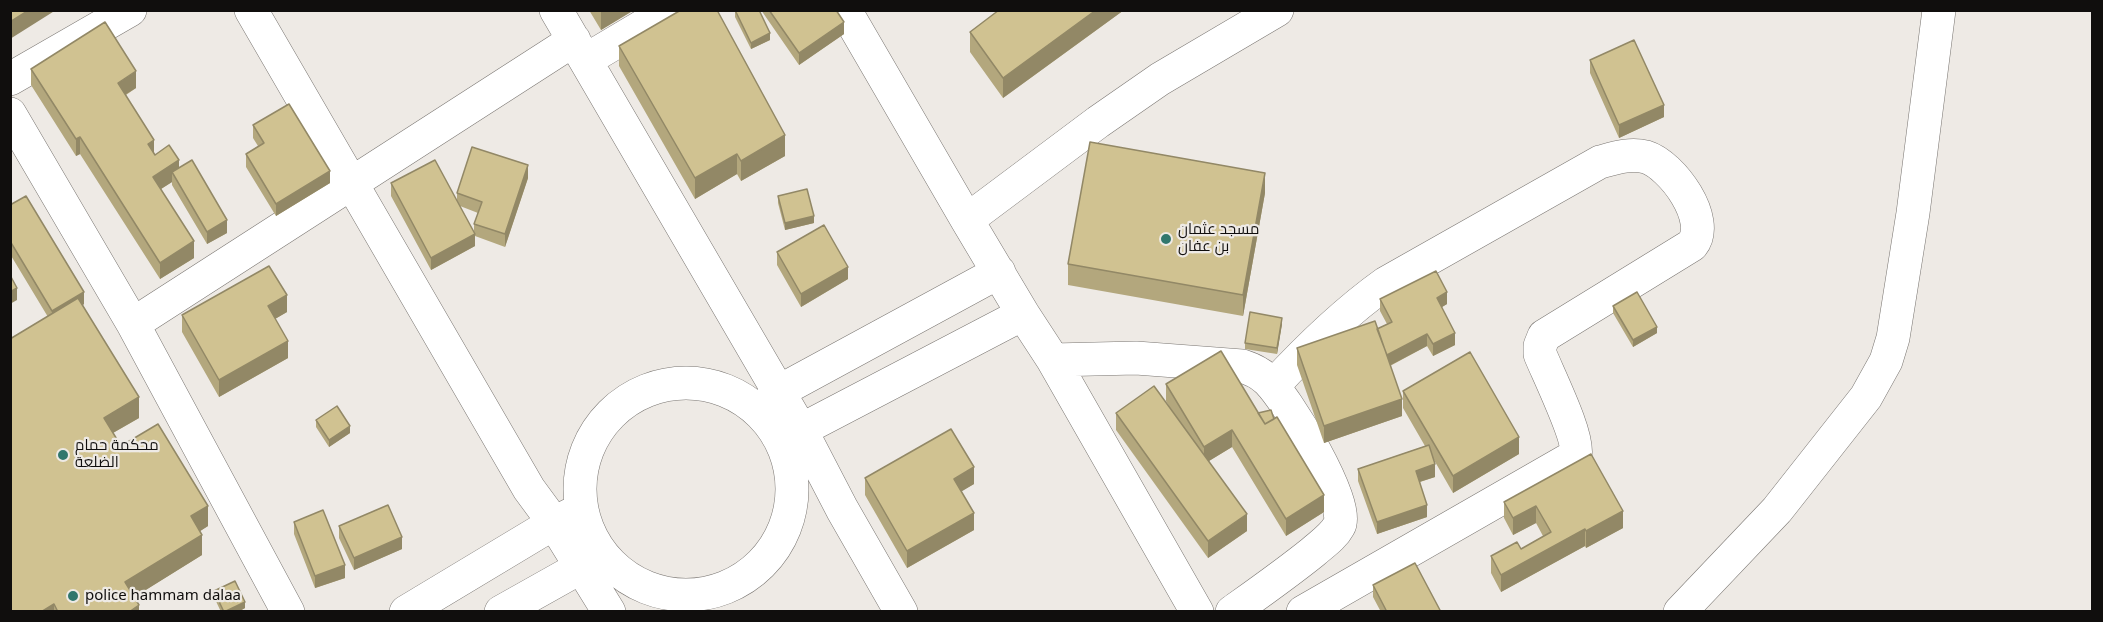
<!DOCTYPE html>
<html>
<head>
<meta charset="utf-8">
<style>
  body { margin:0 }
  #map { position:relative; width:2103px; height:622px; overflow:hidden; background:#eeeae5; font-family:"Noto Sans",sans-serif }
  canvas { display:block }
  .frame { position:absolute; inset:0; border:12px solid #100e0d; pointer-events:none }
</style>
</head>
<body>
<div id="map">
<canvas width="2103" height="622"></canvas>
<div class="frame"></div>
</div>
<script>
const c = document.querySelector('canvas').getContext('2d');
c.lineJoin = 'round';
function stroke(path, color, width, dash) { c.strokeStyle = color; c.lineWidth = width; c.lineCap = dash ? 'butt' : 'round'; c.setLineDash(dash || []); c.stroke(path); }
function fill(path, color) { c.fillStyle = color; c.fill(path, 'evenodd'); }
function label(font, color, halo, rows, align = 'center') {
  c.font = font + ' "Noto Sans",Cairo,sans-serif'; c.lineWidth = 4.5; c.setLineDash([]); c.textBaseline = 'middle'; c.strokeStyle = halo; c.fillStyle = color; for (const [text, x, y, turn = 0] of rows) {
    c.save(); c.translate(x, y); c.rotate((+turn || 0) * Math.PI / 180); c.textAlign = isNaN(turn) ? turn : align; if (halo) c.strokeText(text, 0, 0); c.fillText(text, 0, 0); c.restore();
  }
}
const street = new Path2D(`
  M251 10 529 489 554 523 609 612
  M556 10 801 430 842 509 901 612
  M845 10 967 220 1023 314 1053 360 1197 612
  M586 60 670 10
  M10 79 130 10
  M10 114 133 324 288 612
  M967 220 1098 122 1160 79 1277 10
  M133 324 574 40
  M1053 360 1136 358 1242 366C1251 369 1259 372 1266 379 1285 395 1352 505 1339 526 1333 537 1322 544 1313 552 1287 573 1260 592 1232 612
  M580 489a106 106 0 1 1 212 0a106 106 0 1 1-212 0Z
  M1273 386C1308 348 1344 313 1386 283L1600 162C1615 158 1630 153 1646 157 1672 165 1712 220 1692 245L1544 336 1540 346V354C1548 374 1581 440 1575 456L1303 612
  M764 407 778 392 999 272
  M784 444 801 430 1023 314
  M406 612 554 523 574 513
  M501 612 599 557
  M1680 612 1777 510 1866 397 1886 361 1893 338 1913 213 1939 10`);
const wall = new Path2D(`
  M589 10H634L601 30Z
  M735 10 770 40 751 49 735 17Z
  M761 10H836L844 34 799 65Z
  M999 10H1124L1003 98 970 52V32Z
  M619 46 785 156 741 181 737 174 695 199 619 66Z
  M1590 60 1664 117 1619 138 1590 73Z
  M31 69 136 88 126 95 154 154 179 168 227 233 207 244 172 185V182L161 189 194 258 160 279 80 154 76 156 31 85Z
  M253 125 330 183 276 216 246 167V154L258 146 253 138Z
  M528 178 505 247 475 236V246L431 270 391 196V183L457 200V193ZM460 206 478 213 474 224V232Z
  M1265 193 1243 316 1068 285V264Z
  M778 196 814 223 785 230 778 203Z
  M10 205 84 304 83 305 139 418 113 433 121 446 208 526 200 531 202 555 134 597 139 612H10L48 317 10 254Z
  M777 252 848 279 801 307 777 265Z
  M1380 299 1447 304 1442 307 1455 345 1433 356 1427 346 1390 366 1402 416 1324 443 1297 365V348L1377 329 1387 324 1380 311Z
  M1613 306 1657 333 1633 347 1613 313Z
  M287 312 275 319 288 358 219 397 182 332V315Z
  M1282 324 1277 354 1245 349V343Z
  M1166 384 1274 419 1324 512 1286 536 1232 447 1209 461 1247 531 1208 558 1116 430V413L1169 406 1166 401Z
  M1403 391 1519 454 1453 493 1434 460 1435 477 1420 482 1427 517 1377 534 1358 481V469L1425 446 1403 408Z
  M316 420 350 433 329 447 316 427Z
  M1591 454 1623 528 1586 548 1585 546 1501 592 1491 573V556L1521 549 1543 536 1536 523 1513 535 1504 518V502Z
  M865 478 974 484 961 491 974 530 907 568 865 495Z
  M294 522 345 578 315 588 294 534Z
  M339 526 402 549 354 570 339 538Z
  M1373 585 1441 612H1381L1373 597Z
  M214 591 245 608 238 612H221L214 597Z`);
const shadedWall = new Path2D(`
  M29 10H56L10 39V22Z
  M601 10H634L601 30Z
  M1096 10H1124L1003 98V78Z
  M844 22V34L799 65V53Z
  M770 33V40L751 49V43Z
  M136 71V88L118 99V83Z
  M1664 105V117L1619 138V125Z
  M785 135V156L741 181V161Z
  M80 137V154L76 156V139Z
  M154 140V157L148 144Z
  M737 154V174L695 199V178Z
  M179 160V177L172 172V182L153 194V177Z
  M528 165V178L505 247V234Z
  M330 171V183L276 216V204Z
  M1265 173V193L1243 316V295Z
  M814 216V223L785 230V223Z
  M227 220V233L207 244V232Z
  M475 234V246L431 270V258Z
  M194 241V258L160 279V263Z
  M848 267V279L801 307V294Z
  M17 288V300L10 304V292Z
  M84 292V304L52 324V311Z
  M1447 292V304L1437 310V298Z
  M287 295V312L268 323V306Z
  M1282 318V324L1277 354V348Z
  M1657 327V333L1633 347V340Z
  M1455 333V345L1433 356V344Z
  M1427 334V346L1387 367V355Z
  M288 341V358L219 397V380Z
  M139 397V418L104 438V418Z
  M1402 399V416L1324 443V426Z
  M350 426V433L329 447V440Z
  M1232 430V447L1204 464V447Z
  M1519 437V454L1453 493V476Z
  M1435 464V477L1416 483V471Z
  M974 467V484L954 496V479Z
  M1324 495V512L1286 536V519Z
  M1427 505V517L1377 534V522Z
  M208 506V526L191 537V516Z
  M1536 506V523L1513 535V518Z
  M1623 511V528L1586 548V531Z
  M974 513V530L907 568V551Z
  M1247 514V531L1208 558V541Z
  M1585 529V546L1501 592V575Z
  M202 535V555L125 603V582Z
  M402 537V549L354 570V558Z
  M345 565V578L315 588V576Z
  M245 602V608L238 612H224Z
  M54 604V612H41Z
  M139 605V612H129Z`);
const building = new Path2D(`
  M10 10H29L10 22Z
  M681 10H717L785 135 741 161 737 154 695 178 619 46Z
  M735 10H759L770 33 751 43Z
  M769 10H836L844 22 799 53Z
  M999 10H1096L1003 78 970 32Z
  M105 22 136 71 118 83 154 140 148 144 155 155 169 145 179 160 153 177 194 241 160 263 80 137 76 139 31 69Z
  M1634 40 1664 105 1619 125 1590 60Z
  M289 104 330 171 276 204 246 154 264 143 253 125Z
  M1090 142 1265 173 1243 295 1068 264Z
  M472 147 528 165 505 234 474 224 482 202 457 193Z
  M192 160 227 220 207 232 172 172Z
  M435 160 475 234 431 258 391 183Z
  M807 189 814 216 785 223 778 196Z
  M26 196 84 292 52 311 10 241V205Z
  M824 225 848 267 801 294 777 252Z
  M269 266 287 295 268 306 288 341 219 380 182 315Z
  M1436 271 1447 292 1437 298 1455 333 1433 344 1427 334 1387 355 1377 329 1392 322 1380 299Z
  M10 275 17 288 10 292Z
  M1637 292 1657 327 1633 340 1613 306Z
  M78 298 139 397 104 418 121 446 158 424 208 506 191 516 202 535 125 582 139 605 129 612H58L54 604 41 612H10V339Z
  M1250 312 1282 318 1277 348 1245 343Z
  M1375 321 1402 399 1324 426 1297 348Z
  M1221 351 1265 424 1277 417 1324 495 1286 519 1232 430 1204 447 1166 384Z
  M1470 352 1519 437 1453 476 1403 391Z
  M1154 386 1247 514 1208 541 1116 413Z
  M337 406 350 426 329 440 316 420Z
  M1271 410 1274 419 1265 424 1258 413Z
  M951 429 974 467 954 479 974 513 907 551 865 478Z
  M1429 445 1435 464 1416 471 1427 505 1377 522 1358 469Z
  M1591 454 1623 511 1586 531 1585 529 1501 575 1491 556 1517 542 1521 549 1551 532 1536 506 1513 518 1504 502Z
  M388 505 402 537 354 558 339 526Z
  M323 510 345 565 315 576 294 522Z
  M1415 563 1441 612H1387L1373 585Z
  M235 581 245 602 224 612 214 591Z`);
const markers = [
  [1166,239,6,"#31776d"],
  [63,455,6,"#31776d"],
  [73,596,6,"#31776d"]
];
const poiNames = [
  ["مسجد عثمان",1178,230],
  ["بن عفان",1178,247],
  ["محكمة حمام",75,446],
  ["الضلعة",75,463],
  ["police hammam dalaa",85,596]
];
stroke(street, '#7a7672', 34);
stroke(street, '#fff', 33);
fill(wall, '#b3a77d');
fill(shadedWall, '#928866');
fill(building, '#d0c291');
stroke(building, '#928866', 1.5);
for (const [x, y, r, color] of markers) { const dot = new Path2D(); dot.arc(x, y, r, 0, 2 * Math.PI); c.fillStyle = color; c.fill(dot); stroke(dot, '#eeeae5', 2); }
label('15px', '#100e0d', '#eeeae5', poiNames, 'left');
</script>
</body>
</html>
